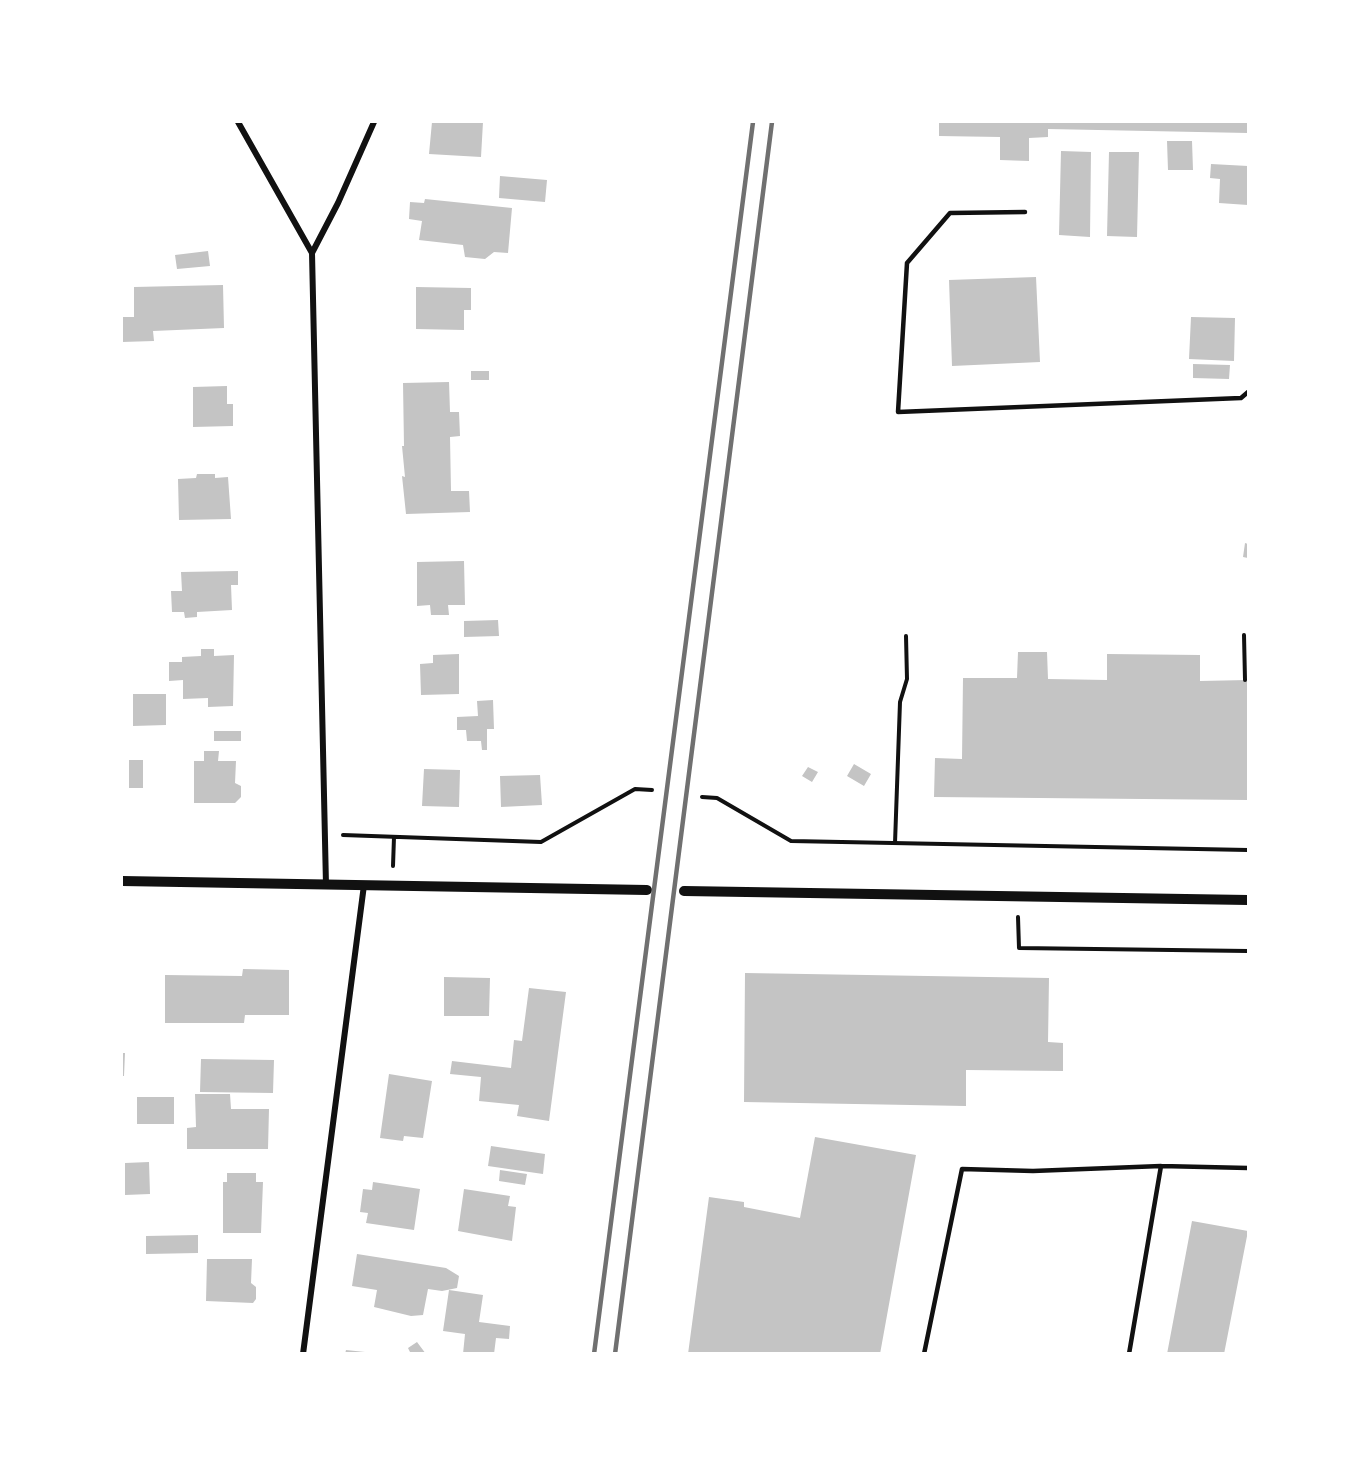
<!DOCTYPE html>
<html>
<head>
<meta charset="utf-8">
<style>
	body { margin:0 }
	#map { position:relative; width:1370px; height:1475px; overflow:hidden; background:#fff; font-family:Mulish,sans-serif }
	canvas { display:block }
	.frame { position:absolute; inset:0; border:123px solid #fff; pointer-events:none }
</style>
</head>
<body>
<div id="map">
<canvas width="1370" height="1475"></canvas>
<div class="frame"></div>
</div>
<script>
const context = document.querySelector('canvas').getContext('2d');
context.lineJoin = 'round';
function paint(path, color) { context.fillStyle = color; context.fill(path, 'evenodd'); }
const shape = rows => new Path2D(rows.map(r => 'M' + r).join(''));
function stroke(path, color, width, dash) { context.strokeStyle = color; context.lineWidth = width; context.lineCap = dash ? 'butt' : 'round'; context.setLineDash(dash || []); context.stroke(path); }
paint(shape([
	[432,122,483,122,481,157,429,154],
	[939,122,1248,122,1248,133,1048,129,1048,137,1029,138,1029,161,1000,160,1000,137,939,136],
	[1167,141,1192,141,1193,170,1168,170],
	[1061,151,1091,152,1090,237,1059,235],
	[1109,152,1139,152,1137,237,1107,236],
	[1211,164,1248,166,1248,205,1219,203,1220,179,1210,178],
	[500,176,547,180,545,202,499,198],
	[425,199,512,208,508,253,494,252,485,259,465,257,463,245,419,240,422,221,409,219,410,202,424,203],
	[208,251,210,266,177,269,175,255],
	[1036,277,1040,362,952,366,949,280],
	[223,285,224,328,153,331,154,341,122,342,122,317,134,317,134,287],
	[416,287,471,288,471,310,464,310,464,330,416,329],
	[1191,317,1235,318,1234,361,1189,359],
	[1193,364,1230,365,1229,379,1193,378],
	[471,371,489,371,489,380,471,380],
	[449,382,450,412,459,412,460,436,450,437,451,491,469,491,470,512,406,514,402,476,405,477,402,446,404,446,403,383],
	[227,386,227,404,233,404,233,426,193,427,193,387],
	[197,474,215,474,215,478,228,477,231,519,179,520,178,479,196,478],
	[1245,543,1248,544,1248,558,1243,557],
	[464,561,465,605,448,605,449,615,431,615,430,605,417,606,417,562],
	[238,571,238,585,231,585,232,610,197,612,197,617,185,618,184,612,172,612,171,591,182,591,181,572],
	[498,620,499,636,464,637,464,621],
	[201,649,214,649,214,656,234,655,233,706,208,707,208,698,183,699,183,680,169,681,169,662,182,662,182,657,201,656],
	[1018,652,1047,652,1048,679,1107,680,1107,654,1200,655,1200,681,1248,680,1248,800,934,797,935,758,962,759,963,678,1017,678],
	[459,654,459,694,421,695,420,664,433,663,433,655],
	[133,694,166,694,166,725,133,726],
	[493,700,494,729,487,729,487,750,482,750,481,741,467,741,466,730,457,730,457,717,478,716,477,701],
	[214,731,241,731,241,741,214,741],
	[204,751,219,751,218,761,236,761,235,783,241,786,241,797,235,803,194,803,194,761,204,761],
	[129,760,143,760,143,788,129,788],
	[854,764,871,774,864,786,847,776],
	[808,767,818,772,812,782,802,776],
	[424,769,460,770,459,807,422,806],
	[540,775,542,805,501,807,500,776],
	[243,969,289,970,289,1015,245,1015,244,1023,165,1023,165,975,242,976],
	[745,973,1049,978,1048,1042,1063,1043,1063,1071,966,1070,966,1106,744,1102],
	[444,977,490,978,489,1016,444,1016],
	[529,988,566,992,549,1121,517,1116,519,1105,479,1101,481,1077,450,1074,452,1061,511,1068,514,1040,522,1041],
	[122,1053,125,1053,124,1076,122,1076],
	[201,1059,274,1060,273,1093,200,1092],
	[389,1074,432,1081,423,1138,404,1136,403,1141,380,1138],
	[195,1094,230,1094,231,1109,269,1109,268,1149,187,1149,187,1128,196,1127],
	[137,1097,174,1097,174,1124,137,1124],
	[815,1137,916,1155,880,1354,688,1354,709,1197,744,1202,744,1207,800,1218],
	[491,1146,545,1154,543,1174,488,1166],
	[149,1162,150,1194,125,1195,125,1163],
	[500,1170,527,1174,525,1185,499,1181],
	[227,1173,256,1173,256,1182,263,1182,261,1233,223,1233,223,1182,227,1182],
	[373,1182,420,1189,414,1230,366,1223,368,1213,360,1212,363,1189,372,1190],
	[464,1189,510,1196,508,1206,516,1207,512,1241,458,1231],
	[1192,1221,1248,1231,1224,1354,1167,1354],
	[198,1235,198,1253,146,1254,146,1236],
	[357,1254,446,1268,459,1276,457,1288,442,1291,428,1289,423,1315,411,1316,374,1307,377,1290,352,1286],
	[207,1259,252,1259,251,1283,256,1287,256,1299,253,1303,206,1301],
	[449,1290,483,1295,479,1322,510,1326,509,1339,496,1338,494,1354,463,1354,465,1334,443,1331],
	[417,1342,426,1354,411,1354,408,1348],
	[346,1350,365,1352,364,1354,345,1354]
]), '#c4c4c4');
stroke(shape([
	[1244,635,1245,680],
	[702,797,717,798,791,841,1248,850],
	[343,835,541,842,635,789,652,790],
	[895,843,900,702,907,679,906,636],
	[393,866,394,837],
	[1018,917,1019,948,1248,951]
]), '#111', 4);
stroke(shape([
	[1025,212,950,213,907,263,898,412,1241,398,1248,392],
	[1161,1166,1248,1168],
	[924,1354,962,1169,1033,1171,1161,1166,1129,1354]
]), '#111', 4.5);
stroke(shape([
	[238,122,312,253,326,885],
	[312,253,338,203,374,122],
	[303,1354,364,885]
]), '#111', 6);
stroke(shape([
	[122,881,647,890],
	[684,891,1248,900]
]), '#111', 10);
stroke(shape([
	[594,1354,753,122],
	[615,1354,772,122]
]), '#707070', 4.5);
</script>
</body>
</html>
